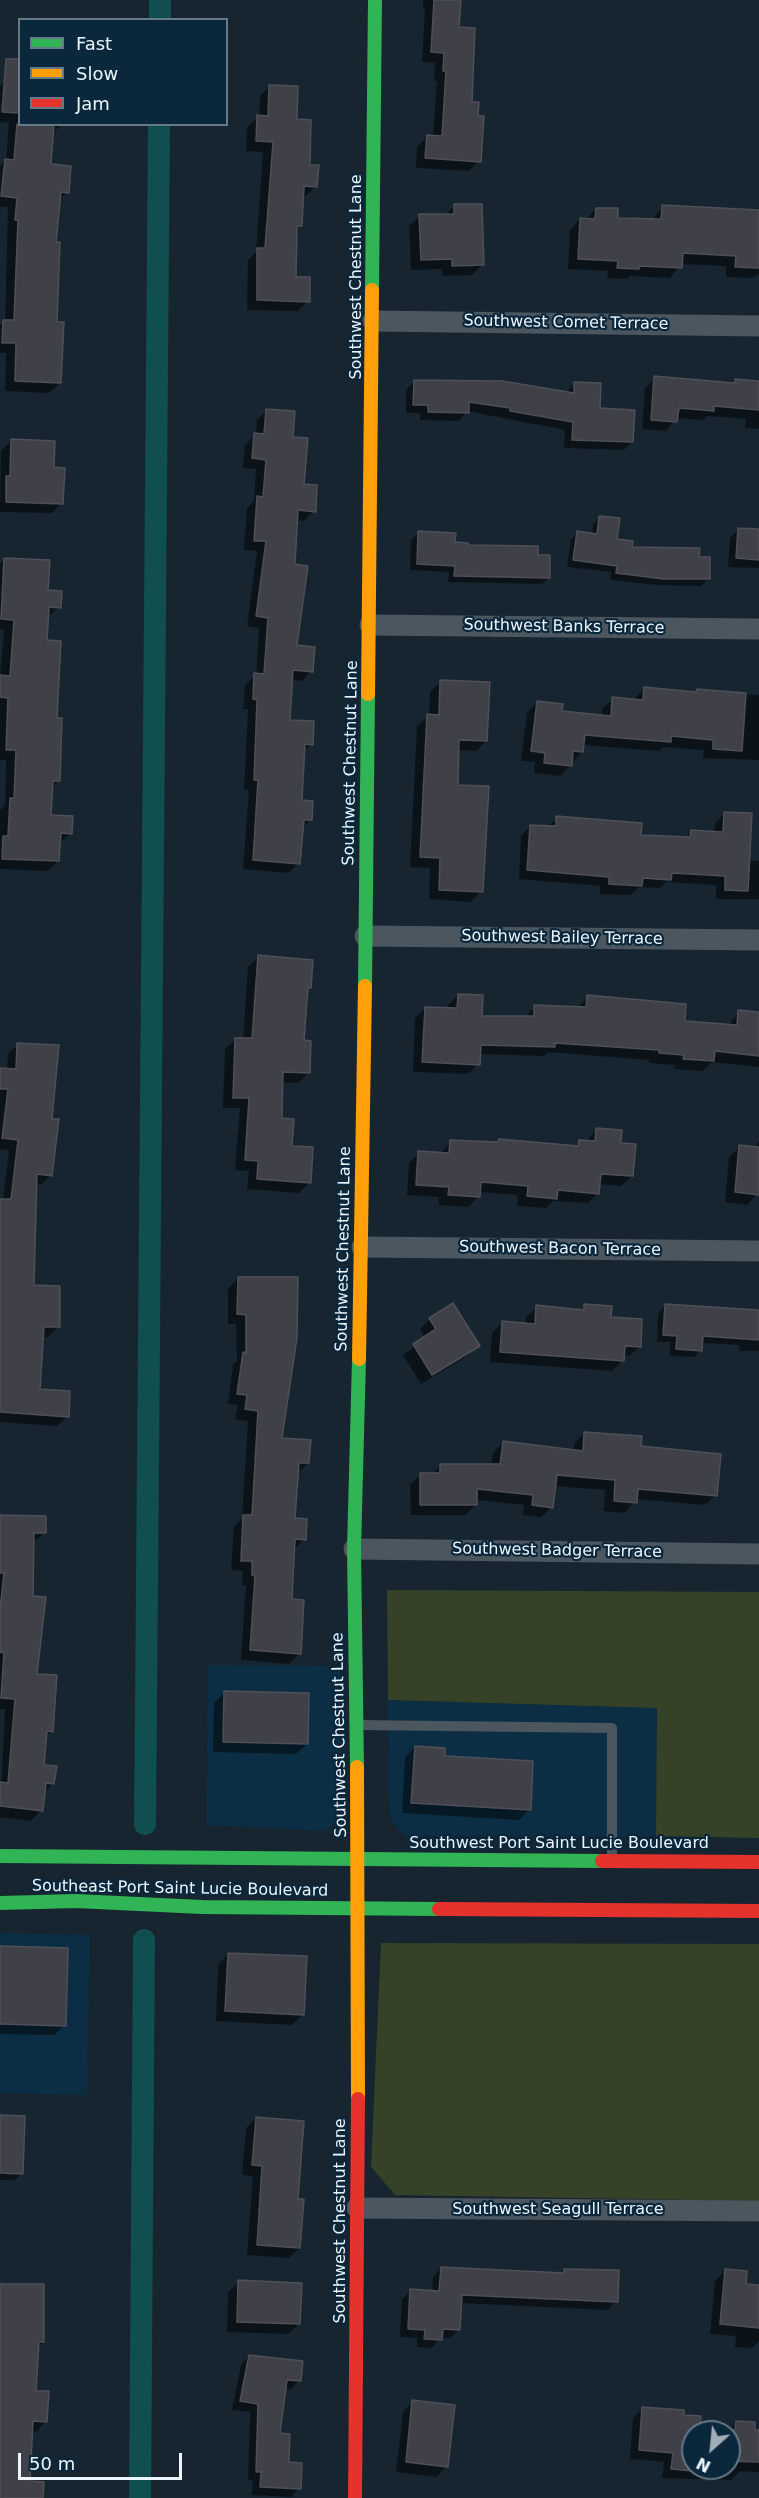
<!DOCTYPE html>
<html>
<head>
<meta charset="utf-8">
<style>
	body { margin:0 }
	#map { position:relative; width:759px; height:2498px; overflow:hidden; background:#162530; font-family:"DejaVu Sans",sans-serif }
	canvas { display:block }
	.legend { position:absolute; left:18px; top:18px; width:210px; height:108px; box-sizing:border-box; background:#0b273b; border:2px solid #657989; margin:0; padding:8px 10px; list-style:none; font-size:18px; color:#ecf5fd }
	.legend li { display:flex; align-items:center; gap:12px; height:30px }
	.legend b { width:30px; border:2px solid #657989 }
	.north { position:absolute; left:681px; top:2420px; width:60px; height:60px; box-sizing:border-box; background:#0b273b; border:2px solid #657989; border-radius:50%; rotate:207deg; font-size:16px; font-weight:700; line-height:24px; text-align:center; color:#ecf5fd }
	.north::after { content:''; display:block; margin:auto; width:21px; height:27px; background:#a1acb5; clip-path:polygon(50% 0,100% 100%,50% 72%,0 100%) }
	.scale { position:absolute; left:18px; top:2453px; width:164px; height:27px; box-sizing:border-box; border:3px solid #ecf5fd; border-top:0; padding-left:8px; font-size:18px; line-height:21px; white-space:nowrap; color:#ecf5fd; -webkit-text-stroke:4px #0b273b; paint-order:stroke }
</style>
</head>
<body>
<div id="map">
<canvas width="759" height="2498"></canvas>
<ul class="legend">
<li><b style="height:8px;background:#30b455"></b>Fast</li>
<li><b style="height:8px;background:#ff9f0a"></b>Slow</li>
<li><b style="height:8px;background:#e5322d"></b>Jam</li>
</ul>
<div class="north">N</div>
<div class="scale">50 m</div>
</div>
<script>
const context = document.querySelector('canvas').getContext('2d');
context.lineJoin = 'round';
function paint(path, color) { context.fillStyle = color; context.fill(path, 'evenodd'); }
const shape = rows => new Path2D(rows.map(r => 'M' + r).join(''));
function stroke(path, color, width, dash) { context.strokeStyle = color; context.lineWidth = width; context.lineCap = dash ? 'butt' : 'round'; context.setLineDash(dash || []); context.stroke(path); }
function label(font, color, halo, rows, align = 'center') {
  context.font = font + ' "DejaVu Sans",sans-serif'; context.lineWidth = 4.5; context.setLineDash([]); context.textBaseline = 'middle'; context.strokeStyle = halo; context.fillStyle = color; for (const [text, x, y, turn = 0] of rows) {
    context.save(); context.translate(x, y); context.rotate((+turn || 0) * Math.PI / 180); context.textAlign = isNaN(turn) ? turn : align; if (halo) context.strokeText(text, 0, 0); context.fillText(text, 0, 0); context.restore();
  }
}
paint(shape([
	[208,1665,340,1666,344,1808,326,1831,206,1825],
	[388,1700,658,1708,656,1836,404,1836,389,1817],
	[0,1933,90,1935,87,2095,0,2093]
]), '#0c2e44');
paint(shape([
	[387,1590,759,1592,759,1838,656,1836,657,1708,388,1700],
	[381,1943,759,1944,759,2201,395,2195,371,2167]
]), '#364227');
paint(shape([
	[423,0,473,0,459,0,457,28,479,161,469,171,416,168,417,147,427,137,433,137,437,81,434,81,435,63,422,62,425,9,423,8],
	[5,81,20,82,20,124,62,124,52,134,49,165,67,192,59,200,54,243,60,383,49,393,5,391,6,353,0,353,0,325,5,322,8,207,0,207,0,166,6,160,9,123,0,122,0,86],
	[270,86,295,121,316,186,306,196,302,196,300,225,295,230,294,278,308,301,298,311,247,310,248,260,256,252,263,152,246,151,247,127,259,117,260,96],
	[454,206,483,264,472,275,442,276,442,269,411,270,409,226,420,216,445,215],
	[662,207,759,211,759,274,752,278,726,277,726,266,681,264,670,278,630,276,627,279,607,278,608,271,568,269,570,230,580,219,586,220,596,209,616,219,652,221],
	[655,378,759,383,759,429,745,428,746,419,707,416,703,420,676,418,666,431,642,429,645,388],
	[415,381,566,392,575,383,632,442,624,450,564,448,565,430,467,411,459,421,420,420,420,413,406,413,406,390],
	[267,410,292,439,303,485,314,511,304,521,296,520,293,565,295,647,312,671,302,681,291,680,288,721,311,744,303,752,300,801,310,820,302,829,299,863,289,873,243,869,249,790,244,790,248,709,243,709,245,685,256,675,259,628,247,626,257,551,244,550,247,508,254,501,256,469,243,468,245,445,256,434,257,420],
	[11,441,53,469,62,503,52,513,0,512,1,451],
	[600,517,616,540,630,549,708,579,701,586,656,585,610,580,611,572,567,567,571,539,578,533,592,534,593,524],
	[739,529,759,531,759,568,728,567,730,538],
	[418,533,467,547,536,556,549,577,542,584,448,582,449,572,410,570,411,540],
	[5,559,46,591,59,607,47,617,46,641,55,719,58,781,51,788,50,816,71,833,60,843,58,861,48,871,0,869,0,810,5,806,6,760,0,760,0,678,4,630,0,629,0,564],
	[441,682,486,741,476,751,457,750,456,786,481,891,471,902,429,899,430,868,410,867,417,726,429,716,430,692],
	[645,689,759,695,759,760,703,758,704,750,664,747,659,751,583,745,582,752,560,776,534,773,535,762,521,761,527,713,537,702,561,712,602,717,602,709,613,699,634,699],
	[725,813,748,861,759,861,759,899,716,899,716,885,666,882,660,888,639,887,631,895,600,894,600,886,519,879,521,836,530,826,548,827,557,818,640,836,685,838,691,832,714,833,715,823],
	[259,957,310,987,306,991,303,1042,309,1073,298,1083,281,1082,280,1119,291,1147,309,1183,299,1193,247,1189,249,1171,235,1170,240,1108,223,1108,225,1049,236,1039,243,1039,248,967],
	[458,995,480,1017,525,1017,535,1007,578,1007,588,997,684,1023,728,1026,739,1012,758,1014,759,1009,759,1067,712,1062,703,1071,674,1069,675,1065,649,1063,649,1060,548,1052,544,1056,479,1054,478,1064,468,1074,413,1072,415,1018,425,1008,448,1009,448,1005],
	[18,1044,51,1120,51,1175,41,1185,35,1184,33,1287,58,1327,48,1337,42,1337,39,1390,67,1417,57,1426,0,1422,0,1200,3,1200,9,1150,0,1149,0,1069,7,1070,8,1054],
	[596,1130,619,1145,632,1176,621,1186,599,1184,598,1193,588,1203,553,1201,546,1208,517,1206,518,1195,479,1192,479,1196,468,1207,439,1205,439,1197,407,1195,409,1163,419,1153,440,1154,451,1141,496,1144,499,1140,574,1147,580,1141,586,1142],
	[759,1141,759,1192,747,1205,725,1202,729,1157,740,1146,754,1148],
	[238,1278,280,1440,308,1463,298,1473,293,1519,304,1539,294,1550,290,1601,299,1654,289,1664,241,1660,246,1585,242,1585,243,1571,231,1570,234,1527,242,1518,248,1421,235,1419,238,1405,228,1404,233,1364,237,1361,236,1324,228,1324,228,1289],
	[585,1306,610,1319,640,1346,629,1356,623,1356,623,1360,612,1371,490,1362,492,1333,503,1322,526,1324,526,1317,537,1307,579,1311],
	[665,1306,759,1310,759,1351,739,1351,739,1345,701,1343,700,1350,694,1357,670,1356,670,1342,657,1342,658,1313],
	[430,1319,478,1345,467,1356,421,1384,403,1355,425,1338,420,1329],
	[584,1433,639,1448,716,1495,705,1505,636,1499,625,1513,604,1511,605,1490,554,1486,552,1507,541,1517,523,1515,524,1505,476,1500,476,1505,465,1515,411,1515,410,1485,421,1474,432,1475,441,1465,491,1466,493,1453,503,1442,574,1451,574,1444],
	[0,1517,44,1533,32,1543,32,1597,35,1675,52,1731,45,1737,43,1766,53,1784,43,1793,41,1810,31,1821,0,1817,5,1709,0,1709],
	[224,1693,307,1744,296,1754,213,1752,214,1703],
	[415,1747,443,1757,529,1810,519,1820,402,1813,405,1758],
	[0,1947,64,2025,54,2035,0,2034],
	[228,1954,303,2014,292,2025,216,2021,218,1965],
	[0,2116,22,2173,15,2180,0,2180],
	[256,2118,297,2200,299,2248,289,2258,247,2255,253,2176,242,2175,246,2129],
	[441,2268,560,2275,564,2270,616,2301,608,2310,460,2303,458,2330,450,2338,440,2338,432,2348,417,2347,417,2338,400,2337,402,2299,411,2291,432,2292,433,2277],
	[726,2270,745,2285,759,2286,759,2341,752,2348,735,2347,736,2336,710,2334,715,2281],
	[239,2282,299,2324,288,2334,227,2332,228,2292],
	[0,2286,43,2342,38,2347,34,2392,46,2421,36,2432,31,2431,28,2483,41,2498,0,2498],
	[249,2356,299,2380,291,2389,284,2389,279,2435,288,2464,299,2488,291,2497,252,2495,253,2480,248,2480,250,2412,232,2410,241,2365],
	[413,2401,447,2466,436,2477,396,2472,403,2412],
	[643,2408,682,2416,699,2430,728,2431,736,2422,759,2431,759,2472,740,2471,731,2480,662,2478,664,2462,630,2459,633,2418],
	[693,2432,729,2432,729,2468,693,2468]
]), '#0007');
stroke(shape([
	[160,20,160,0],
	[145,1824,159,124],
	[140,2498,144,1940]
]), '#114e4f', 22);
const building = shape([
	[434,0,461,0,459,27,475,28,472,102,479,102,478,116,484,116,481,162,425,158,427,135,442,136,446,71,443,71,444,53,431,52,434,0],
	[6,59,20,59,20,113,2,112,6,59],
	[269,85,298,86,297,119,311,120,310,165,319,165,317,187,304,186,302,226,297,226,296,277,310,277,310,302,257,300,257,248,265,248,273,142,256,141,257,115,268,116,269,85],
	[17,124,54,124,51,164,71,166,69,193,61,192,56,242,60,242,57,322,64,322,61,383,15,381,16,343,2,343,3,320,14,320,18,220,15,220,17,198,1,196,5,159,14,160,17,124],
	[454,204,482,204,484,265,452,266,452,259,421,260,419,214,454,214,454,204],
	[662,205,759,210,759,268,735,267,736,256,683,253,682,268,639,266,639,269,617,268,618,261,578,259,580,218,595,219,596,208,618,208,618,218,661,219,662,205],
	[654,376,735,383,735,379,759,381,759,410,714,406,714,411,679,408,677,422,651,420,654,376],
	[414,380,502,381,574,393,574,382,601,383,600,408,635,410,633,442,572,440,573,422,510,411,510,408,469,402,469,413,428,412,428,405,413,405,414,380],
	[266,409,295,411,293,437,308,438,304,484,317,485,316,512,298,510,295,564,308,566,297,645,315,647,313,672,293,670,290,720,314,721,313,745,305,744,302,800,313,801,312,820,304,820,300,864,253,860,258,780,254,780,257,700,253,699,254,673,264,674,268,618,256,616,266,541,254,541,257,496,263,497,266,460,252,458,254,433,264,434,266,409],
	[11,439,55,441,54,467,65,468,63,504,6,502,6,476,10,476,11,439],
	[599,516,620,518,617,539,633,541,632,547,700,548,699,557,710,557,710,579,664,579,616,573,617,566,573,560,577,531,597,534,599,516],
	[738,528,759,529,759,560,736,558,738,528],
	[418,531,456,533,455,542,468,543,468,545,538,546,538,555,550,555,550,578,454,576,455,566,417,564,418,531],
	[4,558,50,560,48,590,62,591,61,608,49,607,47,640,61,641,57,718,62,718,60,781,53,781,51,815,73,816,72,834,61,833,59,861,2,859,3,836,8,836,10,798,14,798,16,750,6,750,8,698,0,697,0,675,10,676,14,620,1,619,4,558],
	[440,680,490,682,487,741,459,740,458,785,489,786,483,892,439,890,440,858,420,857,427,714,439,715,440,680],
	[644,687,696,692,697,689,746,693,742,751,713,749,713,740,671,736,671,742,585,735,583,752,573,751,572,766,544,763,545,753,531,751,537,701,563,704,562,711,611,716,612,697,643,700,644,687],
	[724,812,752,813,748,891,725,890,725,876,672,873,671,880,643,878,642,886,609,884,609,877,527,870,530,825,556,826,556,816,642,823,641,835,690,837,691,830,723,832,724,812],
	[258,955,313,960,311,988,308,988,304,1040,311,1041,310,1073,283,1072,282,1118,294,1119,292,1146,313,1147,311,1183,257,1179,258,1161,245,1160,249,1098,233,1098,235,1038,252,1038,258,955],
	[458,994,483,995,482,1016,534,1016,534,1005,586,1007,587,995,686,1004,685,1021,737,1025,738,1010,759,1012,759,1056,715,1051,714,1061,683,1059,684,1055,659,1053,659,1050,555,1043,555,1047,481,1045,480,1065,422,1062,425,1007,457,1008,458,994],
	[17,1043,59,1045,52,1119,59,1119,52,1176,37,1174,34,1285,60,1286,60,1327,44,1327,40,1389,70,1391,69,1417,0,1412,0,1199,11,1199,18,1140,2,1138,8,1089,0,1089,0,1068,16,1069,17,1043],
	[596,1128,622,1130,621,1143,636,1144,633,1176,601,1174,599,1194,558,1190,557,1199,527,1196,528,1186,481,1182,480,1197,448,1195,449,1187,416,1185,418,1151,449,1153,450,1140,498,1142,499,1139,578,1146,579,1140,595,1141,596,1128],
	[739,1145,759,1147,759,1195,735,1192,739,1145],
	[238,1277,298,1277,297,1338,282,1438,311,1440,309,1463,299,1463,295,1518,307,1519,306,1540,295,1539,292,1599,304,1600,301,1654,250,1650,255,1576,252,1575,252,1561,241,1561,243,1515,252,1515,258,1411,245,1409,247,1395,237,1394,243,1352,246,1353,246,1315,237,1314,238,1277],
	[453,1303,480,1346,432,1375,413,1344,436,1329,429,1318,453,1303],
	[584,1304,612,1306,611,1317,642,1319,641,1347,625,1346,624,1361,500,1352,502,1321,535,1324,536,1305,584,1310,584,1304],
	[665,1304,759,1310,759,1340,703,1336,702,1351,676,1349,677,1336,663,1335,665,1304],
	[584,1432,642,1436,641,1446,721,1454,717,1496,638,1489,637,1503,614,1501,615,1480,557,1475,553,1508,532,1505,533,1495,477,1489,477,1505,420,1505,420,1473,440,1473,440,1464,500,1464,503,1441,583,1451,584,1432],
	[0,1515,46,1516,46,1533,34,1533,33,1596,46,1597,37,1674,57,1675,53,1732,47,1731,44,1765,57,1766,54,1784,46,1783,43,1811,0,1806,0,1782,8,1783,15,1699,1,1698,4,1653,0,1652,0,1610,4,1573,0,1573,0,1515],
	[224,1691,309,1693,308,1744,223,1742,224,1691],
	[415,1746,445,1748,445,1756,533,1761,531,1810,411,1803,415,1746],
	[0,1946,68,1948,66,2026,0,2024,0,1946],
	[228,1953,307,1956,304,2015,225,2011,228,1953],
	[0,2115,25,2116,23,2174,0,2173,0,2115],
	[256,2117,304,2121,298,2199,304,2199,300,2248,257,2245,262,2166,252,2165,256,2117],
	[441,2267,564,2273,564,2269,619,2270,618,2302,462,2295,460,2330,443,2329,442,2340,424,2339,425,2330,408,2329,410,2289,439,2291,441,2267],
	[725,2269,747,2271,746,2284,759,2285,759,2328,720,2324,725,2269],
	[238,2280,302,2283,300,2324,237,2322,238,2280],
	[0,2284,44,2284,44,2342,39,2342,36,2391,49,2391,47,2422,33,2421,30,2481,44,2482,43,2498,0,2498,0,2284],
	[249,2355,303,2361,301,2381,287,2380,280,2433,290,2434,289,2462,302,2463,301,2489,260,2487,261,2472,256,2472,258,2404,240,2401,249,2355],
	[412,2400,455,2405,448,2467,406,2462,412,2400],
	[642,2407,684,2410,684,2415,701,2416,700,2432,693,2432,693,2471,671,2469,673,2453,639,2450,642,2407],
	[736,2421,755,2422,755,2430,759,2430,759,2462,729,2461,729,2430,735,2430,736,2421]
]);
paint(building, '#404048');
stroke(building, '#4e4f57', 1.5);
stroke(shape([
	[359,1725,612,1728,612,1858]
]), '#4b565e', 10);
stroke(shape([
	[373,321,759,326],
	[370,625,759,629],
	[365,936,759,940],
	[362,1247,759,1251],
	[354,1549,759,1554],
	[357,2208,759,2211]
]), '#4b565e', 21);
stroke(shape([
	[372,290,375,0],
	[365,986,368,694],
	[357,1767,354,1549,359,1359],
	[0,1856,602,1861],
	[0,1903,76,1901,202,1907,439,1909]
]), '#30b455', 14);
stroke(shape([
	[368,694,372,290],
	[359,1359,365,986],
	[357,1767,358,2099]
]), '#ff9f0a', 14);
stroke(shape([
	[602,1861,759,1862],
	[439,1909,759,1911],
	[355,2498,358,2099]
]), '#e5322d', 14);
label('16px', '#ecf5fd', '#0b273b', [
	["Southwest Chestnut Lane",357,277,-90],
	["Southwest Comet Terrace",566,323,1],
	["Southwest Banks Terrace",564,627,1],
	["Southwest Chestnut Lane",351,763,-89],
	["Southwest Bailey Terrace",562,938,1],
	["Southwest Chestnut Lane",344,1249,-89],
	["Southwest Bacon Terrace",560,1249,1],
	["Southwest Badger Terrace",557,1551,1],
	["Southwest Chestnut Lane",340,1735,-91],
	["Southwest Port Saint Lucie Boulevard",559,1844],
	["Southeast Port Saint Lucie Boulevard",180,1889,1],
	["Southwest Seagull Terrace",558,2210],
	["Southwest Chestnut Lane",341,2221,-90]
]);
</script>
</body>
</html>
